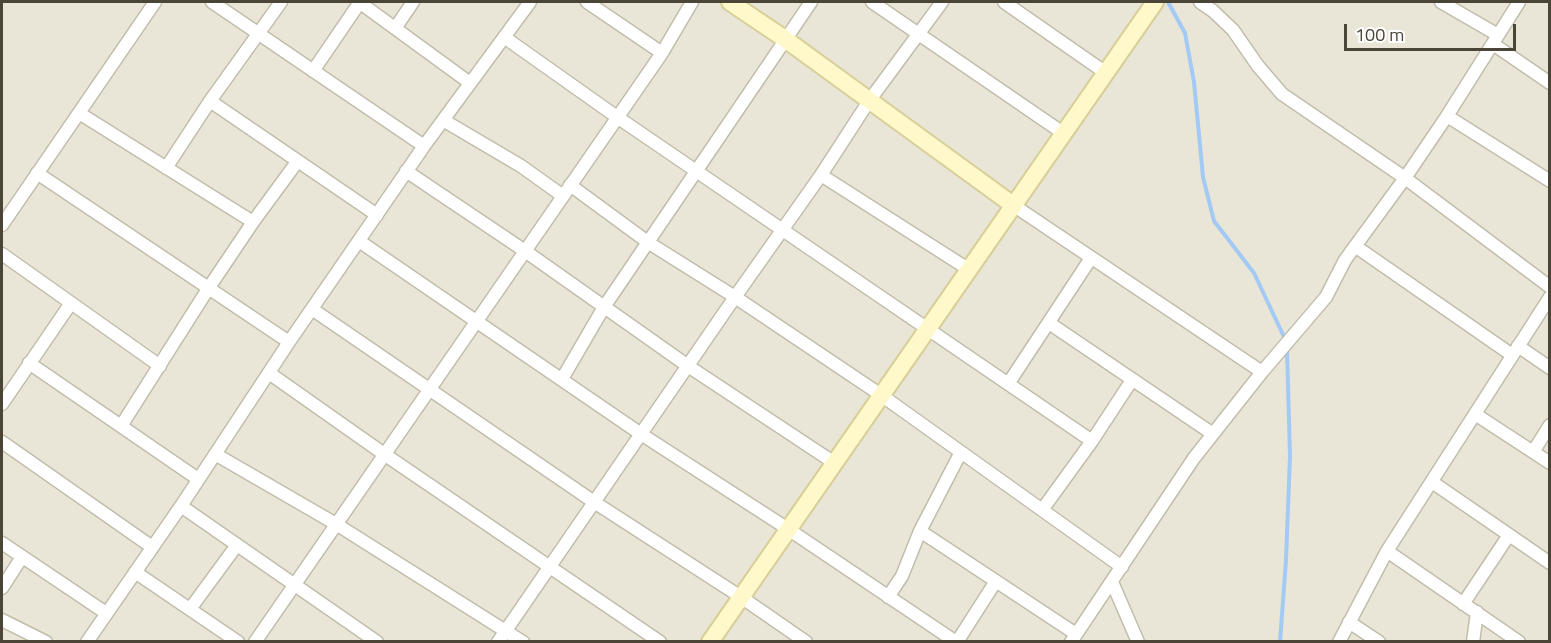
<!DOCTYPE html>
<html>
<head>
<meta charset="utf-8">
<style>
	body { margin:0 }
	#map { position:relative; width:1551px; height:643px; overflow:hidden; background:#f5f3ea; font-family:"Titillium Web",sans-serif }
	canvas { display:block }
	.frame { position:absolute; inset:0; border:3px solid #4a4537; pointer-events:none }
	.scale { position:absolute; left:1344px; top:24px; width:172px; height:27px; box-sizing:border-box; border:3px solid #4a4537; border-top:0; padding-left:8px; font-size:18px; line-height:21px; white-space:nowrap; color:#4a4537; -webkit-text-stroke:4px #fff; paint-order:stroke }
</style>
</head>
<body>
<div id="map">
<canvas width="1551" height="643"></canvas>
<div class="frame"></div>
<div class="scale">100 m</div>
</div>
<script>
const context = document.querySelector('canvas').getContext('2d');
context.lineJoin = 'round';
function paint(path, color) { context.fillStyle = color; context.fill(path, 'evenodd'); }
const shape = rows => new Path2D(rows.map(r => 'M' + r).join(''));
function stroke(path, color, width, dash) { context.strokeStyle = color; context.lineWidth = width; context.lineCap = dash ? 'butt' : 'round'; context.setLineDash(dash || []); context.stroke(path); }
paint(shape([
	[2,2,1549,2,1549,641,2,641]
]), '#eae6d7');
stroke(shape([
	[1168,2,1185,33,1194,82,1203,177,1214,221,1254,273,1285,339],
	[1280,642,1286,560,1290,456,1287,350]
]), '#a3caf5', 4);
const street = shape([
	[212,2,424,146],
	[359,2,470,83],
	[587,2,662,53],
	[872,2,1063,133],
	[1004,2,1106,73],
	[1200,2,1213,11,1233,30,1258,66,1282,94,1405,178,1550,287],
	[1441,2,1498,35],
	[396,27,413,2],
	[504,37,617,117,1092,441],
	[1493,44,1550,83],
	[313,71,360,2],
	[210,101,377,215],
	[79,113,253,222],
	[1447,116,1550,181],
	[443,120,521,166,563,196],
	[166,168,210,101,281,2],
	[406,171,525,251,688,366,833,462],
	[37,173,289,342],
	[821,175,968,269],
	[570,185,649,243,735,297,881,395,1122,567],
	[1013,205,1262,372],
	[2,225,155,2],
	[359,241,641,434,788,529,956,642],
	[1355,246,1512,355],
	[2,254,160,366],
	[312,309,594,502,741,597,806,642],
	[1049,323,1213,434],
	[1518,346,1550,368],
	[29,363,198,479],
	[269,373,384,454,660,642],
	[562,379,604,307,811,2],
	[1008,384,1091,258],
	[2,404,71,303],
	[1475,414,1550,463],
	[121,426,208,289,253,222,297,162],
	[2,442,152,547],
	[1533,452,1550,425],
	[215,454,336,524,523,642],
	[1432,482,1550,563],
	[181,506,377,642],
	[1042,510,1092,441,1132,380],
	[920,531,1076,634],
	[2,543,106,613],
	[1387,551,1519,642],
	[135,572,238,642],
	[1112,582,1138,642],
	[2,588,22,557],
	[888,597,902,576,920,531,961,452],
	[1463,604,1509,535],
	[190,609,237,545],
	[2,620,46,642],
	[1349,622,1379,642],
	[87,642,181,506,289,342,424,146,530,2],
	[255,642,662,53,692,2],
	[498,642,735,297,821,175,869,101,942,2],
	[957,642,996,581],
	[1071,642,1194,458,1262,372,1326,297,1345,260,1405,178,1447,116,1519,2],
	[1339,642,1387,551,1550,297],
	[1473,642,1477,612]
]);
const secondary = shape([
	[730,2,785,39,1013,205],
	[710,642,1155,2]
]);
stroke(street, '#c2bdab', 15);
stroke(secondary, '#d8ce97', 20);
stroke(street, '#fff', 12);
stroke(secondary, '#fff8ca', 16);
</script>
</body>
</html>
